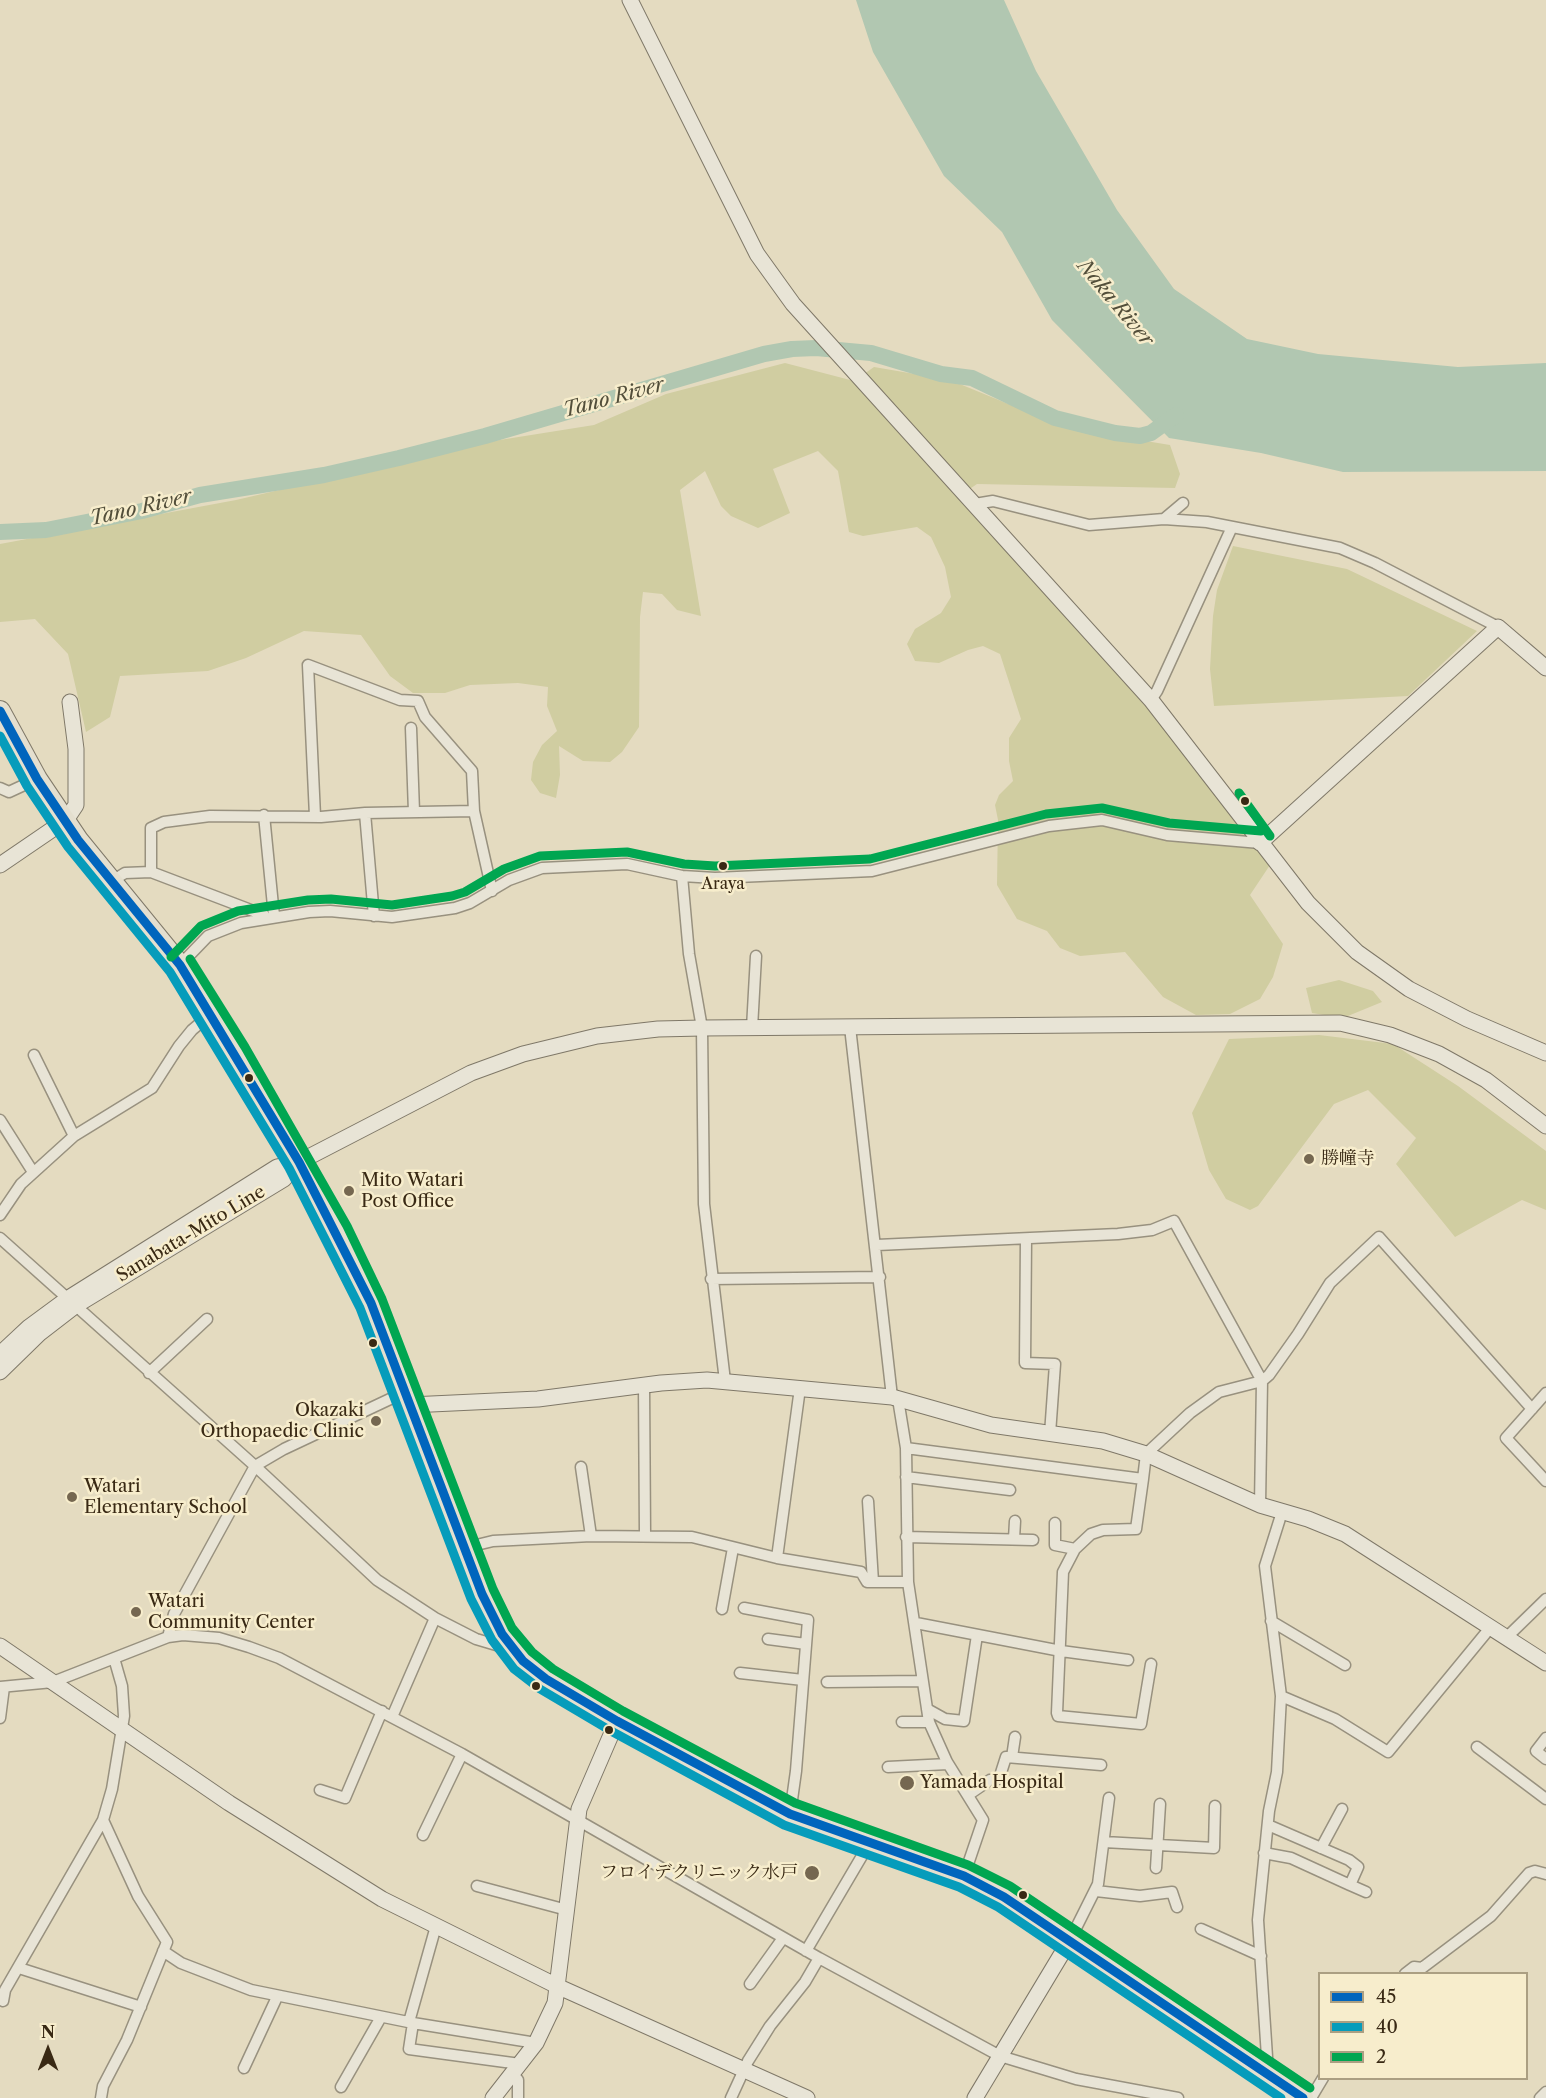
<!DOCTYPE html>
<html>
<head>
<meta charset="utf-8">
<style>
	body { margin:0 }
	#map { position:relative; width:1546px; height:2098px; overflow:hidden; background:#e4dbc0; font-family:"Libre Caslon Text",serif }
	canvas { display:block }
	.legend { position:absolute; left:1318px; top:1972px; width:210px; height:108px; box-sizing:border-box; background:#f7edcc; border:2px solid #ab9f82; margin:0; padding:8px 10px; list-style:none; font-size:18px; color:#392914 }
	.legend li { display:flex; align-items:center; gap:12px; height:30px }
	.legend b { width:30px; border:2px solid #ab9f82 }
	.north { position:absolute; left:18px; top:2020px; width:60px; height:60px; -webkit-text-stroke:4px #f7edcc; paint-order:stroke; rotate:0deg; font-size:16px; font-weight:700; line-height:24px; text-align:center; color:#392914 }
	.north::after { content:''; display:block; margin:auto; width:21px; height:27px; background:#392914; clip-path:polygon(50% 0,100% 100%,50% 72%,0 100%) }
</style>
</head>
<body>
<div id="map">
<canvas width="1546" height="2098"></canvas>
<ul class="legend">
<li><b style="height:8px;background:#0065bd"></b>45</li>
<li><b style="height:8px;background:#069cbb"></b>40</li>
<li><b style="height:8px;background:#00a651"></b>2</li>
</ul>
<div class="north">N</div>
</div>
<script>
const context = document.querySelector('canvas').getContext('2d');
context.lineJoin = 'round';
function paint(path, color) { context.fillStyle = color; context.fill(path, 'evenodd'); }
const shape = rows => new Path2D(rows.map(r => 'M' + r).join(''));
function stroke(path, color, width, dash) { context.strokeStyle = color; context.lineWidth = width; context.lineCap = dash ? 'butt' : 'round'; context.setLineDash(dash || []); context.stroke(path); }
function label(font, color, halo, rows, align = 'center') {
  context.font = font + ' "Libre Caslon Text","Noto Serif JP",serif'; context.lineWidth = 5; context.setLineDash([]); context.textBaseline = 'middle'; context.strokeStyle = halo; context.fillStyle = color; for (const [text, x, y, turn = 0] of rows) {
    context.save(); context.translate(x, y); context.rotate((+turn || 0) * Math.PI / 180); context.textAlign = isNaN(turn) ? turn : align; if (halo) context.strokeText(text, 0, 0); context.fillText(text, 0, 0); context.restore();
  }
}
paint(shape([
	[785,363,854,381,874,367,950,380,1067,428,1170,445,1180,474,1175,488,977,484,958,497,1159,721,1270,865,1250,895,1283,944,1273,977,1260,999,1230,1014,1196,1015,1163,997,1125,952,1080,956,1060,948,1047,931,1017,919,997,885,998,820,995,805,999,795,1013,781,1009,761,1009,738,1021,719,1000,654,983,646,968,650,939,663,915,661,907,644,915,629,941,613,951,597,945,567,931,537,917,527,863,536,849,532,838,471,818,451,773,469,790,513,758,528,731,516,721,506,705,471,680,490,701,616,677,610,662,594,643,592,640,617,639,727,622,752,610,762,583,761,559,746,560,775,556,798,540,793,531,780,533,762,542,745,557,731,547,706,548,687,518,683,470,685,445,693,413,693,390,676,361,635,304,631,246,658,208,671,120,676,110,717,86,732,68,654,35,619,0,622,0,544,236,500,487,442,594,425,666,394],
	[1233,546,1347,569,1477,631,1408,696,1214,706,1210,669,1213,616,1217,590],
	[1339,980,1373,991,1382,1002,1343,1018,1312,1013,1306,988],
	[1319,1035,1393,1044,1458,1086,1546,1151,1546,1210,1522,1200,1455,1237,1396,1164,1416,1138,1368,1090,1334,1104,1258,1206,1250,1210,1226,1199,1209,1170,1192,1113,1229,1039]
]), '#d0cda1');
paint(shape([
	[856,0,1004,0,1036,71,1117,210,1174,289,1247,339,1318,354,1458,367,1546,363,1546,471,1343,472,1261,453,1169,438,1052,320,1002,232,944,176,873,52]
]), '#b1c7b1');
stroke(shape([
	[0,532,46,530,142,511,200,495,324,475,399,458,485,436,764,354,792,349,816,348,871,353,941,374,972,378,1055,418,1115,433,1140,436,1151,433,1176,415]
]), '#b1c7b1', 16);
const street = shape([
	[1183,503,1164,519,1207,522,1340,548,1375,563,1498,627],
	[975,504,993,501,1089,525,1164,519],
	[1151,700,1157,691,1232,527],
	[411,728,414,812],
	[0,788,9,792,37,779],
	[365,813,374,916],
	[264,815,274,916],
	[315,816,308,665,400,700,418,701,425,717,472,771,474,811],
	[151,872,151,828,164,822,210,816,321,817,365,813,474,811,492,891],
	[682,876,689,954,702,1028,704,1204,725,1381],
	[112,881,125,873,151,872,264,915,265,918],
	[180,965,208,936,241,923,309,912,330,911,392,917,455,908,470,903,509,880,542,868,627,864,682,876,715,878,872,871,1049,826,1102,820,1167,835,1260,843],
	[850,1027,892,1397],
	[752,1028,756,956],
	[34,1055,74,1136],
	[0,1120,33,1172],
	[0,1215,21,1184,74,1136,152,1088,179,1046,192,1030,211,1014],
	[0,1238,255,1466,377,1580,435,1618,476,1639,513,1650],
	[1026,1239,1025,1363,1055,1364,1050,1434],
	[877,1245,1118,1234,1152,1230,1174,1221,1262,1381,1260,1505],
	[711,1279,880,1277],
	[149,1373,207,1319],
	[644,1385,645,1535],
	[1546,1393,1506,1438,1546,1481],
	[898,1399,906,1448,908,1582,929,1722,947,1762,983,1820,964,1876],
	[906,1448,1143,1479,1146,1454,1190,1413,1219,1392,1262,1381,1269,1375,1298,1334,1330,1283,1379,1237,1532,1409],
	[581,1467,591,1536],
	[906,1477,1010,1490],
	[1143,1479,1136,1529,1103,1530,1091,1534,1075,1549,1063,1572,1057,1713,1058,1716,1141,1724,1151,1664],
	[868,1501,873,1582],
	[1055,1523,1055,1545,1075,1549],
	[906,1537,1033,1540],
	[1014,1539,1015,1521],
	[460,1549,493,1541,591,1536,692,1537,777,1558,861,1572,867,1582,908,1582],
	[777,1558,800,1388],
	[744,1608,808,1620,796,1771,790,1814],
	[722,1609,733,1548],
	[1271,1621,1345,1665],
	[916,1623,1061,1651,1128,1660],
	[168,1637,174,1614,255,1466,284,1449,405,1392],
	[1507,1637,1546,1599],
	[768,1639,806,1644],
	[740,1673,803,1680],
	[827,1682,922,1681],
	[0,1687,53,1682,168,1637,183,1635,219,1638,249,1647,279,1658,462,1754,819,1958,1000,2056,1076,2079,1178,2098],
	[1281,1696,1335,1719,1388,1752,1490,1628],
	[927,1709,945,1719,964,1721,977,1635],
	[392,1717,435,1618],
	[0,1718,4,1687],
	[902,1722,929,1722],
	[1546,1738,1536,1751,1546,1759],
	[1477,1747,1546,1799],
	[1012,1757,1015,1737],
	[888,1767,948,1764],
	[320,1790,345,1798,382,1711],
	[968,1795,990,1780,999,1779,1006,1757,1101,1765],
	[423,1835,462,1754],
	[1104,1842,1214,1848,1215,1806],
	[1321,1848,1342,1809],
	[1264,1853,1291,1858,1350,1885,1358,1867,1349,1860,1268,1825],
	[1156,1868,1160,1804],
	[1350,1885,1366,1892],
	[477,1886,567,1910],
	[1096,1891,1140,1896,1172,1892,1177,1907],
	[1201,1929,1261,1956],
	[1070,1940,1098,1884,1109,1798],
	[163,1951,181,1963,251,1990,413,2023,409,2049,520,2064],
	[806,1951,869,1844],
	[19,1968,141,2007],
	[1405,1974,1414,1967,1422,1968,1491,1916,1529,1873,1535,1871,1546,1874],
	[750,1984,783,1938],
	[3,2001,5,1990,103,1820,112,1789,124,1716,122,1686,114,1658],
	[409,2022,436,1926],
	[413,2023,536,2043],
	[244,2068,277,1997],
	[1268,2072,1258,1920,1269,1811,1277,1772,1281,1696,1265,1566,1282,1512],
	[512,2073,518,2080,518,2098],
	[341,2087,381,2017],
	[101,2098,103,2086,127,2040,167,1942,138,1896,103,1820],
	[731,2098,748,2061,770,2026,805,1982,819,1958],
	[1311,2098,1323,2078],
	[1540,2098,1546,2092]
]);
const secondary = shape([
	[630,0,757,254,793,304,1151,700,1308,903,1357,952,1409,989,1467,1019,1546,1053],
	[1260,843,1498,627,1546,668],
	[0,865,66,820,76,805,76,749,70,702],
	[0,1354,29,1327,67,1299,277,1167,299,1162,471,1073,523,1054,597,1036,658,1029,702,1028,1340,1023,1390,1035,1439,1054,1486,1080,1546,1126],
	[0,1372,40,1333,75,1306,284,1179,299,1162],
	[410,1405,538,1399,661,1383,707,1380,892,1397,991,1425,1103,1441,1146,1454,1260,1505,1308,1519,1345,1534,1546,1663],
	[0,1646,229,1803,382,1899,559,1987,807,2098],
	[493,2098,536,2043,555,2003,579,1809,617,1721],
	[975,2098,1070,1940]
]);
const highway = shape([
	[0,711,37,779,78,840,180,965,299,1162,371,1303,482,1594,502,1634,523,1661,546,1679,617,1721,790,1814,964,1876,1004,1897,1303,2098]
]);
stroke(street, '#98917f', 13);
stroke(secondary, '#7f7868', 17);
stroke(highway, '#7f7868', 22);
stroke(street, '#e8e4d6', 10);
stroke(secondary, '#e8e4d6', 15);
stroke(highway, '#e4dfcf', 20);
stroke(shape([
	[0,711,37,779,78,840,180,965,299,1162,371,1303,482,1594,502,1634,523,1661,546,1679,617,1721,790,1814,964,1876,1004,1897,1303,2098]
]), '#0065bd', 9);
stroke(shape([
	[0,736,27,786,68,847,170,972,289,1168,360,1308,471,1599,492,1640,514,1669,540,1689,611,1731,784,1825,959,1887,998,1907,1281,2098]
]), '#069cbb', 9);
stroke(shape([
	[1239,793,1270,836],
	[171,957,201,926,238,911,308,900,331,899,392,905,452,896,465,892,504,869,540,856,627,852,684,864,715,866,870,859,1046,814,1102,808,1169,823,1261,831],
	[190,959,245,1047,347,1226,382,1299,493,1589,512,1628,532,1652,553,1669,623,1711,795,1803,968,1865,1010,1886,1310,2088]
]), '#00a651', 9);
for (const [x, y, r, color] of [
	[1245,801,5,"#392914"],
	[723,866,5,"#392914"],
	[249,1078,5,"#392914"],
	[1309,1159,6,"#756750"],
	[349,1191,6,"#756750"],
	[373,1343,5,"#392914"],
	[376,1421,6,"#756750"],
	[72,1497,6,"#756750"],
	[136,1612,6,"#756750"],
	[536,1686,5,"#392914"],
	[609,1730,5,"#392914"],
	[907,1783,8,"#756750"],
	[812,1873,8,"#756750"],
	[1023,1895,5,"#392914"]
]) { const dot = new Path2D(); dot.arc(x, y, r, 0, 2 * Math.PI); context.fillStyle = color; context.fill(dot); stroke(dot, '#f7edcc', 2); }
label('16px', '#392914', '#f7edcc', [
	["Araya",723,884]
]);
label('18px', '#392914', '#f7edcc', [
	["勝幢寺",1321,1159],
	["Mito Watari",361,1181],
	["Post Office",361,1202],
	["Okazaki",364,1411,"right"],
	["Orthopaedic Clinic",364,1432,"right"],
	["Watari",84,1487],
	["Elementary School",84,1508],
	["Watari",148,1602],
	["Community Center",148,1623],
	["Yamada Hospital",920,1783],
	["フロイデクリニック水戸",798,1873,"right"]
], 'left');
label('18px', '#392914', '#f7edcc', [
	["Sanabata-Mito Line",191,1234,-31]
]);
label('italic 20px', '#524e3a', '#f7edcc', [
	["Naka River",1115,303,50],
	["Tano River",614,398,-15],
	["Tano River",141,508,-13]
]);
</script>
</body>
</html>
